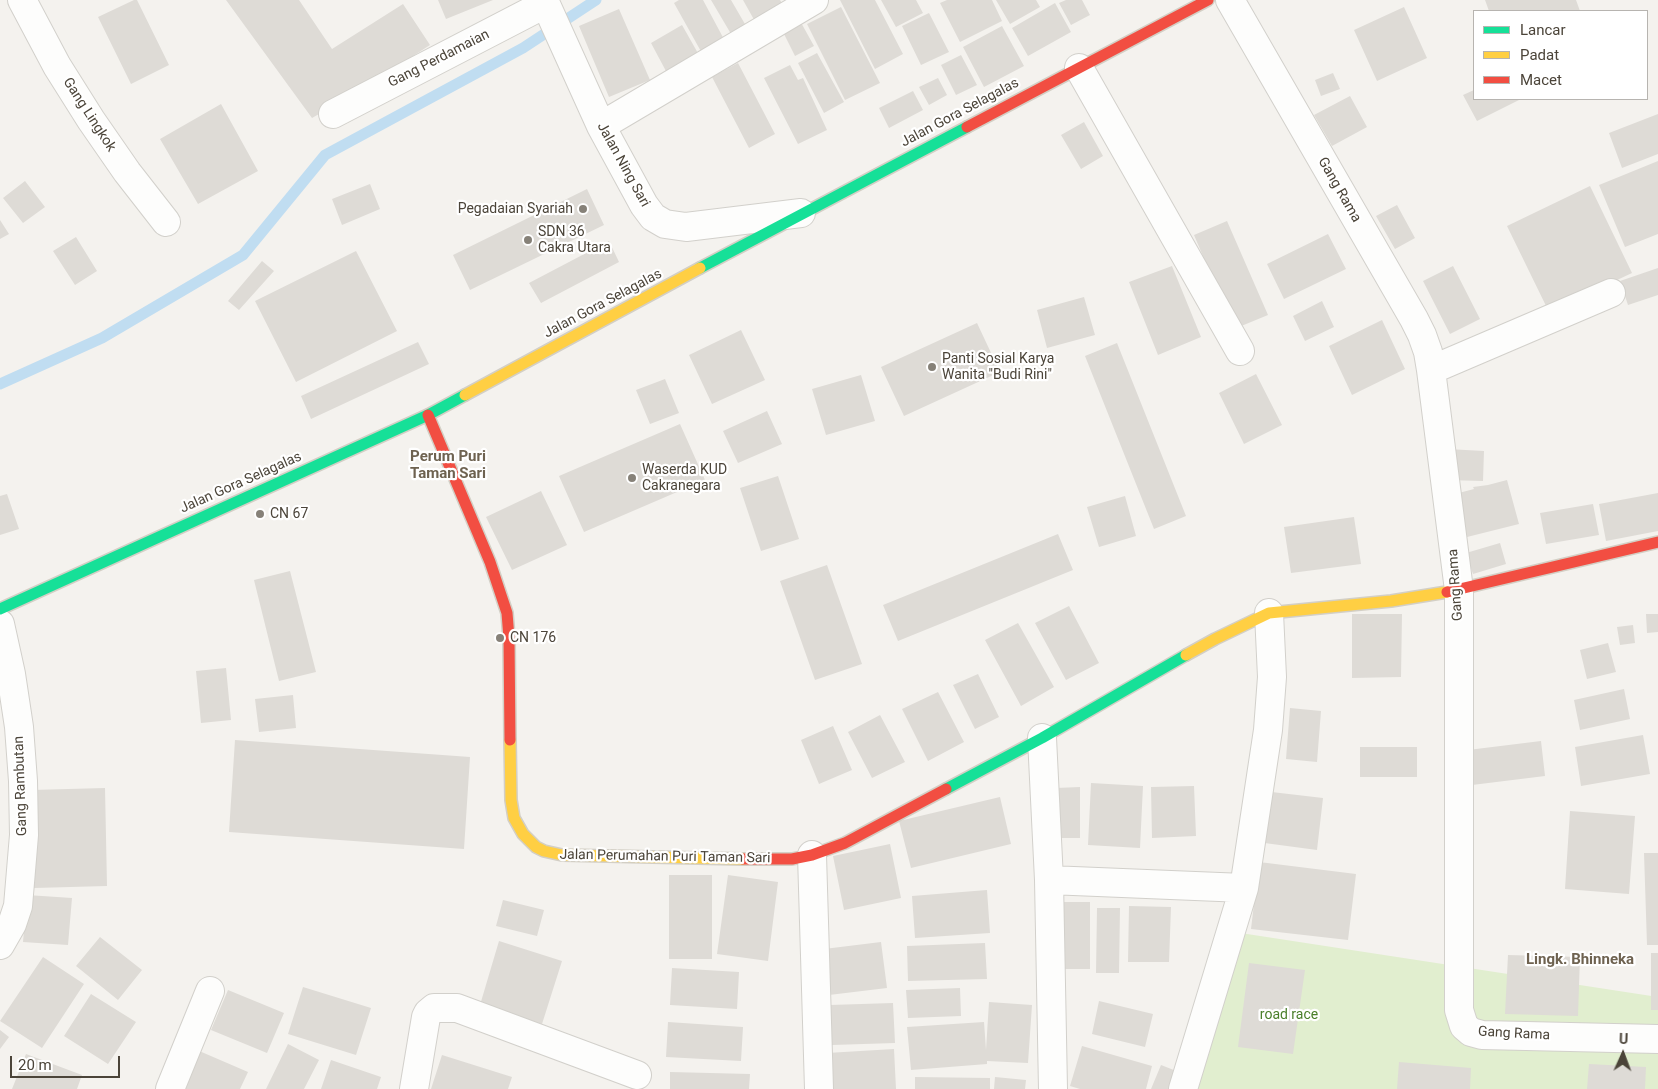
<!DOCTYPE html>
<html>
<head>
<meta charset="utf-8">
<style>
	body { margin:0 }
	#map { position:relative; width:1658px; height:1089px; overflow:hidden; background:#f4f2ee; font-family:Roboto,sans-serif }
	canvas { display:block }
	.legend { position:absolute; left:1473px; top:10px; width:175px; height:90px; box-sizing:border-box; background:#fff; border:1px solid #b7b4b0; margin:0; padding:6px 9px; list-style:none; font-size:15px; color:#4b4439 }
	.legend li { display:flex; align-items:center; gap:10px; height:25px }
	.legend b { width:25px; border:1px solid #b7b4b0 }
	.north { position:absolute; left:1598px; top:1029px; width:50px; height:50px; -webkit-text-stroke:4px #fff; paint-order:stroke; rotate:2deg; font-size:14px; font-weight:700; line-height:20px; text-align:center; color:#4b4439 }
	.north::after { content:''; display:block; margin:auto; width:18px; height:22px; background:#4b4439; clip-path:polygon(50% 0,100% 100%,50% 72%,0 100%) }
	.scale { position:absolute; left:10px; top:1056px; width:110px; height:22px; box-sizing:border-box; border:2px solid #4b4439; border-top:0; padding-left:6px; font-size:15px; line-height:18px; white-space:nowrap; color:#4b4439; -webkit-text-stroke:4px #fff; paint-order:stroke }
</style>
</head>
<body>
<div id="map">
<canvas width="1658" height="1089"></canvas>
<ul class="legend">
<li><b style="height:6px;background:#16e098"></b>Lancar</li>
<li><b style="height:6px;background:#ffcf43"></b>Padat</li>
<li><b style="height:6px;background:#f24e42"></b>Macet</li>
</ul>
<div class="north">U</div>
<div class="scale">20 m</div>
</div>
<script>
const context = document.querySelector('canvas').getContext('2d');
context.lineJoin = 'round';
function paint(path, color) { context.fillStyle = color; context.fill(path, 'evenodd'); }
const shape = rows => new Path2D(rows.map(r => 'M' + r).join(''));
function stroke(path, color, width, dash) { context.strokeStyle = color; context.lineWidth = width; context.lineCap = dash ? 'butt' : 'round'; context.setLineDash(dash || []); context.stroke(path); }
function label(font, color, halo, rows, align = 'center') {
  context.font = font + ' Roboto,sans-serif'; context.lineWidth = 4.5; context.setLineDash([]); context.textBaseline = 'middle'; context.strokeStyle = halo; context.fillStyle = color; for (const [text, x, y, turn = 0] of rows) {
    context.save(); context.translate(x, y); context.rotate((+turn || 0) * Math.PI / 180); context.textAlign = isNaN(turn) ? turn : align; if (halo) context.strokeText(text, 0, 0); context.fillText(text, 0, 0); context.restore();
  }
}
paint(shape([
	[1234,932,1658,997,1658,1089,1194,1089]
]), '#e1eecf');
stroke(shape([
	[0,384,102,338,243,255,325,155,523,48,596,0]
]), '#c0ddf1', 11);
paint(shape([
	[134,0,137,0,169,65,131,84,98,17],
	[226,0,299,0,332,49,403,4,430,45,359,91,312,118],
	[438,0,493,0,446,19],
	[679,0,703,0,726,43,703,55,674,3],
	[711,0,731,0,749,31,734,39],
	[743,0,780,0,786,10,757,25],
	[840,0,875,0,903,54,875,69],
	[881,0,916,0,923,13,896,27],
	[947,0,992,0,1002,21,960,42,940,3],
	[996,0,1036,0,1040,7,1010,24],
	[1066,0,1082,0,1090,15,1071,25,1059,3],
	[1485,0,1576,0,1580,11,1489,11],
	[1055,3,1071,32,1028,56,1012,28],
	[841,7,880,83,845,100,807,24],
	[1404,7,1427,58,1377,81,1354,30],
	[619,9,650,80,609,97,579,26],
	[929,13,949,52,921,65,902,26],
	[799,19,814,46,795,56,781,28],
	[682,25,699,55,667,73,651,43],
	[1002,26,1024,66,984,87,963,47],
	[817,53,844,102,824,113,798,63],
	[961,55,977,85,956,95,941,65],
	[738,63,775,134,749,148,712,77],
	[790,65,798,80,803,78,827,130,798,144,764,78],
	[1333,73,1340,89,1321,96,1315,80],
	[938,78,947,95,929,105,919,87],
	[1474,90,1474,99,1521,99,1477,121,1463,95],
	[913,91,923,110,889,128,879,108],
	[1350,96,1367,127,1332,146,1314,115],
	[221,104,258,171,198,204,160,139],
	[1658,114,1658,154,1622,168,1609,133],
	[1084,122,1103,156,1081,169,1061,135],
	[1658,161,1658,234,1625,247,1599,185],
	[25,181,45,207,23,223,3,198],
	[370,184,380,209,342,225,332,199],
	[1590,186,1632,273,1549,312,1507,226],
	[587,189,604,225,470,290,453,255],
	[1397,205,1415,238,1395,249,1376,216],
	[0,220,9,234,0,239],
	[1227,221,1268,315,1234,329,1194,235],
	[1328,234,1346,269,1284,299,1267,264],
	[76,237,97,271,75,285,53,251],
	[609,241,619,262,541,303,529,283],
	[356,251,397,331,296,382,255,301],
	[262,261,274,271,239,310,228,301],
	[1172,266,1201,337,1158,355,1129,282],
	[1453,266,1480,319,1450,334,1423,281],
	[1658,268,1658,295,1628,305,1620,281],
	[1084,297,1095,335,1047,348,1037,310],
	[1322,301,1334,327,1305,341,1293,316],
	[1382,320,1405,369,1352,395,1329,346],
	[977,323,1000,372,904,416,881,367],
	[741,330,765,380,712,404,689,355],
	[418,342,429,364,311,419,301,396],
	[1117,343,1186,516,1154,529,1085,356],
	[1256,374,1282,425,1244,444,1219,393],
	[861,375,875,421,826,435,812,389],
	[665,379,679,413,650,424,636,390],
	[767,411,782,444,738,463,723,431],
	[680,424,705,480,584,532,559,476],
	[1447,449,1484,451,1483,481,1446,480],
	[778,476,799,539,761,551,740,488],
	[1507,480,1519,524,1467,537,1455,494,1474,489,1473,487,1488,485],
	[541,491,567,545,512,570,486,517],
	[1658,493,1658,531,1606,541,1599,504],
	[7,494,19,529,0,535,0,496],
	[1125,496,1136,536,1099,547,1087,507],
	[1593,504,1599,535,1546,544,1540,513],
	[1354,517,1361,564,1291,573,1284,527],
	[1058,534,1073,570,898,641,883,605],
	[1500,543,1506,564,1473,574,1466,553],
	[827,565,862,664,815,680,780,581],
	[290,571,316,672,279,681,254,580],
	[1069,606,1099,663,1066,680,1035,623],
	[1352,614,1402,614,1401,677,1352,678],
	[1646,614,1658,614,1658,632,1647,633],
	[1018,623,1054,687,1021,706,985,640],
	[1633,625,1635,643,1620,645,1617,627],
	[1608,643,1616,672,1587,679,1580,650],
	[226,668,231,720,201,723,196,671],
	[978,674,999,717,975,729,953,685],
	[1624,689,1630,719,1580,730,1574,700],
	[938,692,964,742,928,761,902,709],
	[293,695,296,728,259,732,255,699],
	[1290,708,1321,711,1317,762,1286,759],
	[880,715,905,762,872,778,848,732],
	[833,726,852,770,819,784,801,740],
	[1643,735,1650,774,1581,786,1575,747],
	[235,740,470,757,464,849,229,832],
	[1541,741,1545,776,1472,785,1468,750],
	[1360,747,1417,747,1417,777,1360,777],
	[1091,783,1143,786,1140,848,1088,845],
	[1194,786,1196,836,1152,838,1151,787],
	[1080,787,1080,838,1056,838,1056,788],
	[105,788,107,886,34,888,31,790],
	[1263,791,1323,798,1317,850,1257,842],
	[1000,797,1011,844,911,868,899,821],
	[1570,811,1635,816,1629,894,1565,889],
	[890,844,901,898,844,910,833,856],
	[1644,853,1658,853,1658,945,1647,945],
	[1259,862,1356,874,1348,940,1251,929],
	[669,875,712,875,712,959,669,959],
	[728,875,778,882,768,961,717,954],
	[987,890,990,933,915,938,912,896],
	[27,895,72,898,68,945,23,942],
	[503,900,544,910,537,936,496,926],
	[1055,902,1090,902,1090,969,1055,969],
	[1129,906,1171,907,1169,962,1128,962],
	[1097,908,1120,908,1119,973,1096,973],
	[100,937,142,970,118,1000,76,966],
	[499,941,562,961,542,1024,480,1005],
	[881,942,887,988,829,995,824,949],
	[985,943,987,979,908,981,907,946],
	[1651,953,1658,953,1658,1010,1651,1010],
	[1508,955,1580,957,1578,1016,1505,1014],
	[43,957,84,984,42,1048,0,1021],
	[1249,963,1305,970,1293,1054,1238,1047],
	[672,968,739,972,737,1009,670,1005],
	[303,987,371,1008,356,1055,288,1034],
	[960,988,961,1016,908,1018,906,990],
	[228,990,284,1013,267,1053,211,1030],
	[91,994,136,1022,108,1064,64,1036],
	[1099,1001,1153,1014,1145,1047,1092,1034],
	[989,1002,1032,1005,1028,1063,987,1061,987,1064,911,1070,907,1027,984,1022,986,1050],
	[893,1003,895,1043,832,1045,830,1005],
	[668,1022,743,1027,741,1061,666,1057],
	[0,1030,9,1037,0,1049],
	[288,1044,319,1060,304,1089,266,1089],
	[1082,1046,1152,1066,1146,1089,1080,1089,1070,1086],
	[190,1047,248,1072,240,1089,171,1089],
	[894,1049,896,1089,829,1089,827,1053],
	[26,1054,82,1075,77,1089,12,1089],
	[442,1055,512,1077,508,1089,431,1089],
	[331,1060,381,1077,377,1089,321,1089],
	[1399,1062,1471,1068,1470,1089,1397,1089],
	[1589,1064,1646,1067,1645,1089,1587,1089],
	[1161,1065,1184,1074,1178,1089,1151,1089],
	[670,1072,750,1074,749,1089,670,1089],
	[915,1077,990,1078,990,1089,915,1089],
	[995,1077,1026,1080,1025,1089,994,1089]
]), '#dedbd6');
const street = shape([
	[22,0,57,66,91,120,127,172,166,222],
	[544,0,601,126,644,205,653,217,665,224,686,227,801,213],
	[1230,0,1414,319,1422,335,1428,352,1431,370,1459,590,1459,1010,1464,1026,1471,1032,1482,1035,1658,1039],
	[1079,68,1240,351],
	[333,114,545,4],
	[601,126,814,0],
	[1431,370,1611,293],
	[0,624,11,674,19,727,23,781,24,835,18,906,12,924,0,945],
	[1042,738,1049,880,1053,1089],
	[812,855,819,1089],
	[1049,880,1244,888],
	[170,1089,210,991],
	[414,1089,426,1017,428,1013,434,1008,457,1008,637,1075],
	[1183,1089,1244,888,1268,730,1272,677,1269,613]
]);
const fast = shape([
	[700,268,967,127],
	[0,609,428,415,465,395],
	[946,789,1042,738,1186,655]
]);
const slow = shape([
	[465,395,700,268],
	[1186,655,1215,639,1269,613,1391,601,1447,592],
	[510,740,511,800,514,818,523,834,536,847,544,851,562,855,743,859]
]);
const jam = shape([
	[967,127,1208,0],
	[428,415,490,562,507,613,509,638,510,740],
	[1447,592,1658,542],
	[743,859,792,859,812,855,845,843,946,789]
]);
stroke(street, '#d2d0cb', 30);
stroke(fast, '#d3cfc5', 14);
stroke(slow, '#d3cfc5', 14);
stroke(jam, '#d3cfc5', 14);
stroke(street, '#fdfdfc', 28);
stroke(fast, '#16e098', 11);
stroke(slow, '#ffcf43', 11);
stroke(jam, '#f24e42', 11);
for (const [x, y, r, color] of [
	[583,209,5,"#868178"],
	[528,240,5,"#868178"],
	[932,367,5,"#868178"],
	[632,478,5,"#868178"],
	[260,514,5,"#868178"],
	[500,638,5,"#868178"]
]) { const dot = new Path2D(); dot.arc(x, y, r, 0, 2 * Math.PI); context.fillStyle = color; context.fill(dot); stroke(dot, '#fff', 2); }
label('14px', '#4b4439', '#fff', [
	["Gang Perdamaian",439,59,-27],
	["Jalan Gora Selagalas",960,113,-28],
	["Gang Lingkok",89,115,57],
	["Jalan Ning Sari",623,165,61],
	["Gang Rama",1339,190,60],
	["Jalan Gora Selagalas",603,304,-28],
	["Jalan Gora Selagalas",241,483,-24],
	["Gang Rama",1456,585,-94],
	["Gang Rambutan",21,786,-92],
	["Jalan Perumahan Puri Taman Sari",665,857,1],
	["Gang Rama",1514,1034,3]
]);
label('14px', '#4b4439', '#fff', [
	["Pegadaian Syariah",573,209,"right"],
	["SDN 36",538,232],
	["Cakra Utara",538,248],
	["Panti Sosial Karya",942,359],
	["Wanita \"Budi Rini\"",942,375],
	["Waserda KUD",642,470],
	["Cakranegara",642,486],
	["CN 67",270,514],
	["CN 176",510,638]
], 'left');
label('14px', '#4a7f2a', '#fff', [
	["road race",1289,1015]
]);
label('bold 15px', '#6e6250', '#fff', [
	["Perum Puri",448,457],
	["Taman Sari",448,474],
	["Lingk. Bhinneka",1580,960]
]);
</script>
</body>
</html>
